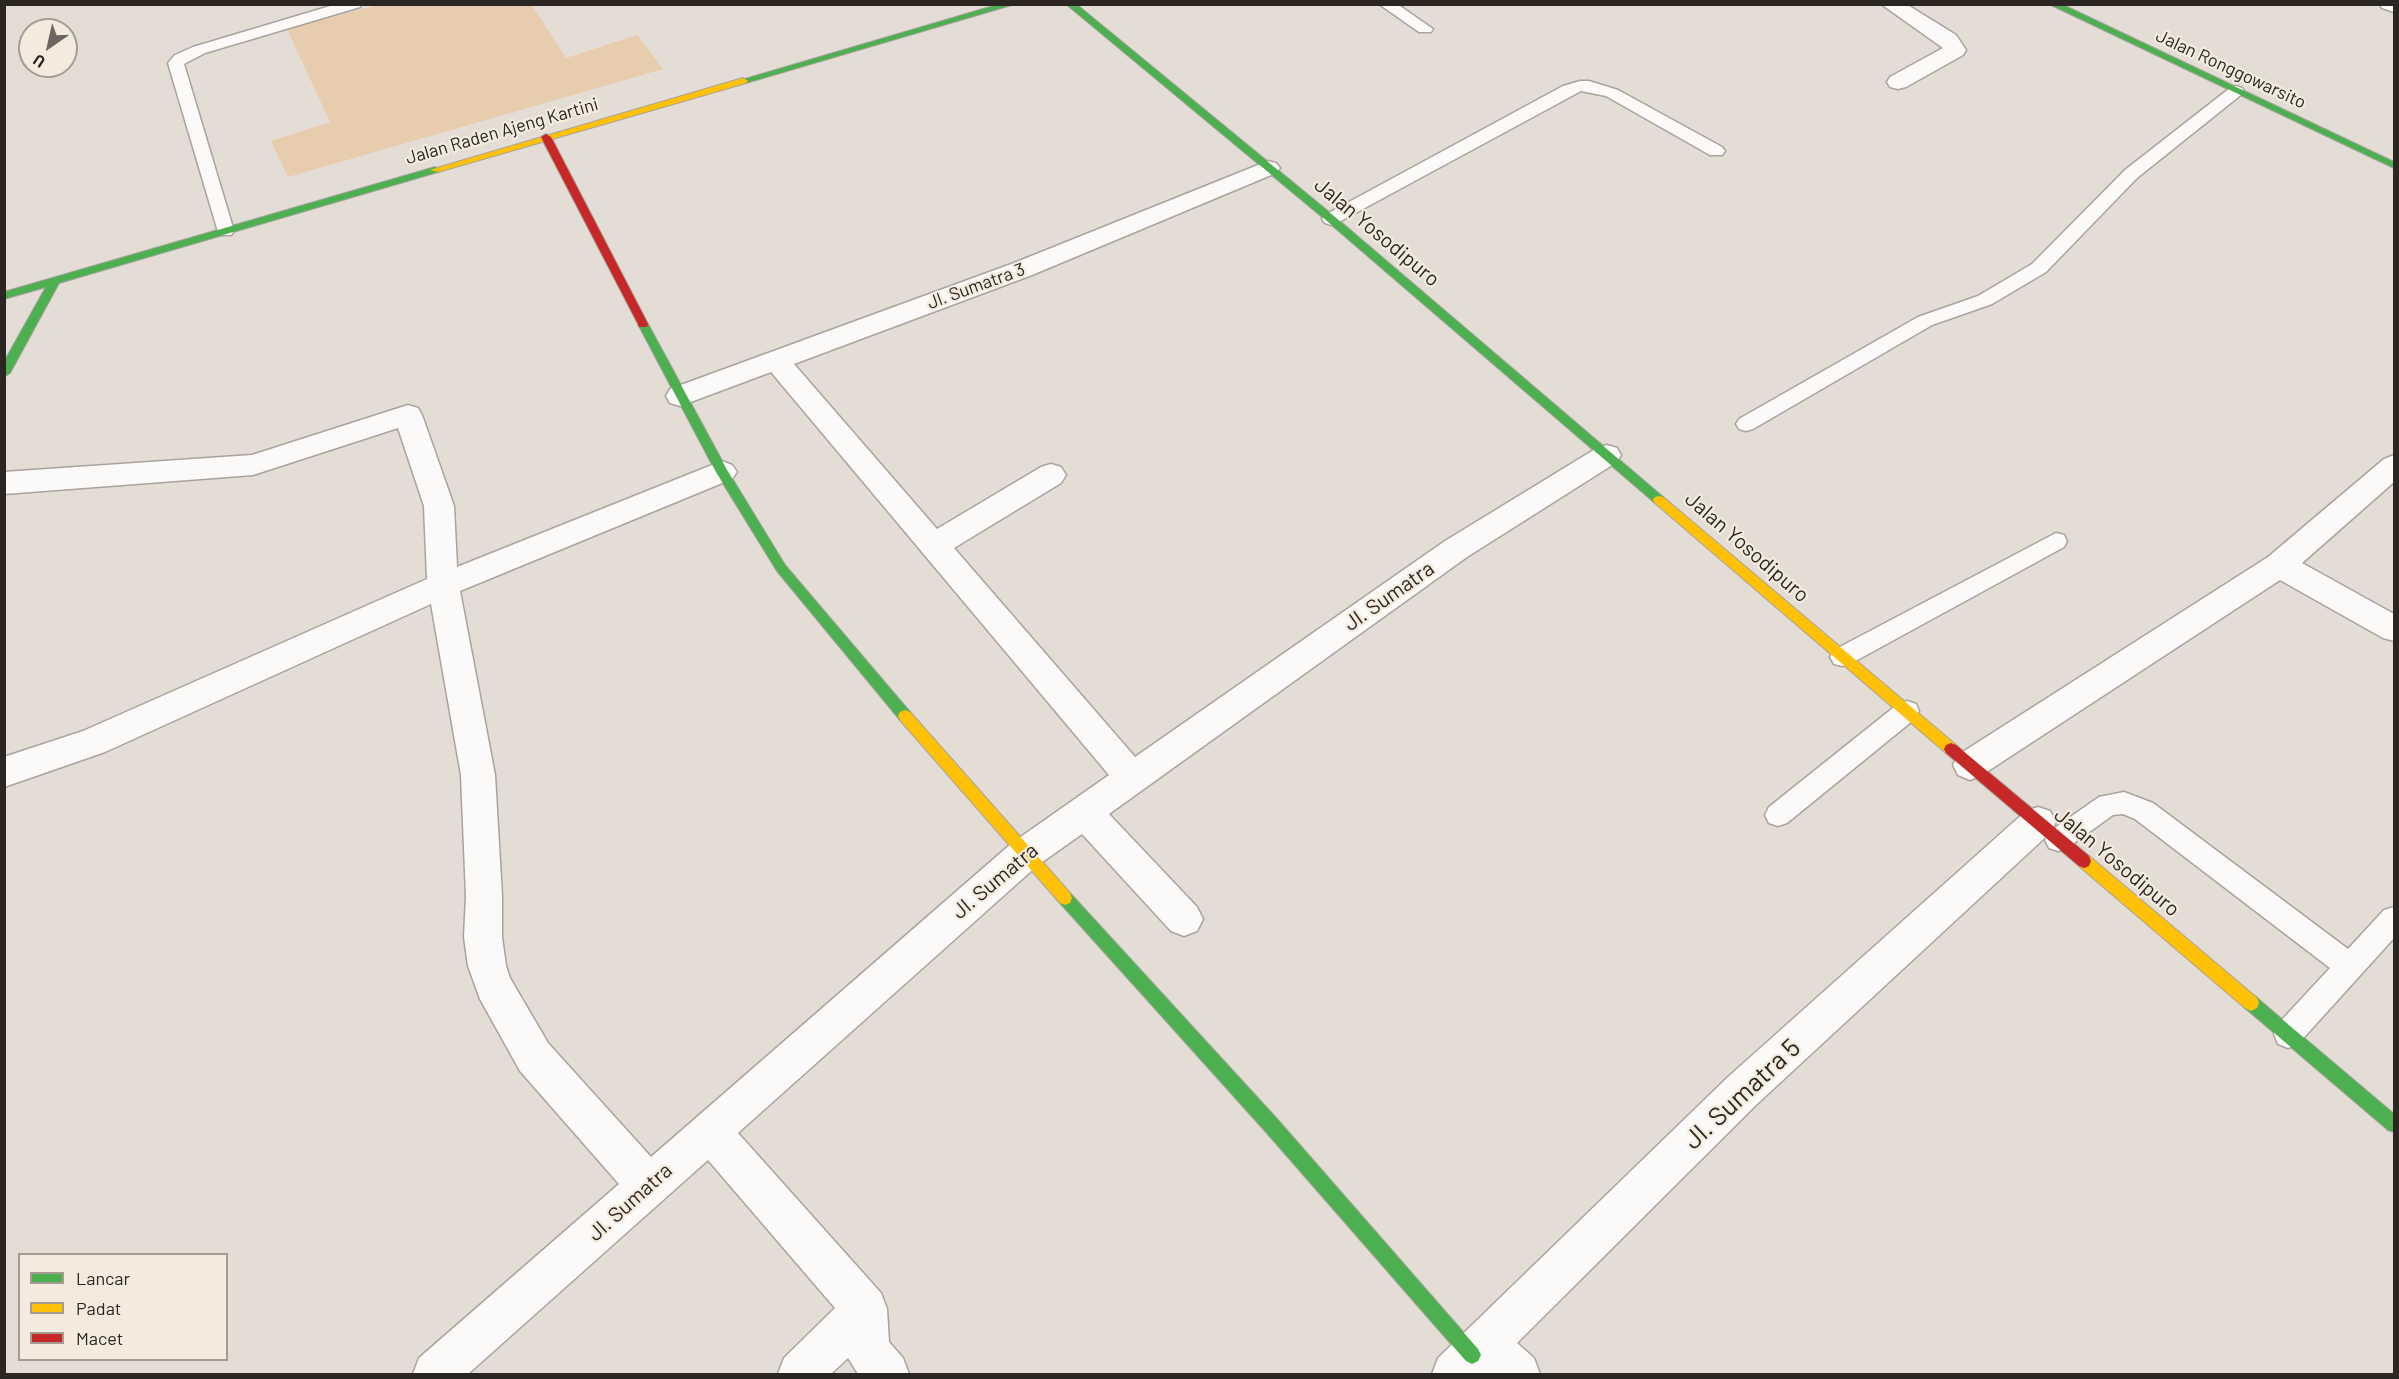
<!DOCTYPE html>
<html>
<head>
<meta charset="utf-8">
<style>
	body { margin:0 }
	#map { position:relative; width:2399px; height:1379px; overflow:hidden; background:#e3ddd6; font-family:Barlow,sans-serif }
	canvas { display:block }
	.frame { position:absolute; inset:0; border:6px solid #2b2622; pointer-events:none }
	.legend { position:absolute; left:18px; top:1253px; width:210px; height:108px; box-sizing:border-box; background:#f5eade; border:2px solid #a49c93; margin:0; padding:8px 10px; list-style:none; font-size:18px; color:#2b2622 }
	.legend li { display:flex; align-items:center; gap:12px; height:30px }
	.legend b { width:30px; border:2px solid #a49c93 }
	.north { position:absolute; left:18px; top:18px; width:60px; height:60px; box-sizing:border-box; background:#f5eade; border:2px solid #a49c93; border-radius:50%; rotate:214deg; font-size:16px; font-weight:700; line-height:24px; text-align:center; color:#2b2622 }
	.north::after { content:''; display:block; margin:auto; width:21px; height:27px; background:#6b6661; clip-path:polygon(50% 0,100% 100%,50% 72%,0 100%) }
</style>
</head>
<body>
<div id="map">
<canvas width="2399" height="1379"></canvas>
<div class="frame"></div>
<ul class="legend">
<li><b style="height:8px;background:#4caf50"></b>Lancar</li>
<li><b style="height:8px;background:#ffc107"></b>Padat</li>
<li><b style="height:8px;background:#c62828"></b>Macet</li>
</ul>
<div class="north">U</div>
</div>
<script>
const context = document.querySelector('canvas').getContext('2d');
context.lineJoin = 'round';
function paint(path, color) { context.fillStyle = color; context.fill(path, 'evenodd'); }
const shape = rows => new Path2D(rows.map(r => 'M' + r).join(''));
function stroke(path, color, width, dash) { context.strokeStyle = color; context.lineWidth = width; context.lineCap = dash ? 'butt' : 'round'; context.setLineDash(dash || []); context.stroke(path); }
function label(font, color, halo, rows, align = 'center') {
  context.font = font + ' Barlow,sans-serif'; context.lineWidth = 4.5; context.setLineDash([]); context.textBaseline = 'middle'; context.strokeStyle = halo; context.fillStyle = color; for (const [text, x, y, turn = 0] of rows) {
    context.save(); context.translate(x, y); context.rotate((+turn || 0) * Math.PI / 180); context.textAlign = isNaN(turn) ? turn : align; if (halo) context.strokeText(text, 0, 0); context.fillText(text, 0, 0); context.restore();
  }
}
paint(shape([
	[377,5,532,5,566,58,637,35,663,69,288,177,271,141,330,122,287,29]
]), '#e7ccae');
const lane = shape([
	[337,4,362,4,360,7,205,53,184,64,234,231,231,235,219,235,168,63,175,55,193,47,337,4],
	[1379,4,1397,4,1433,29,1431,32,1419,32,1379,4],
	[1580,81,1589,81,1618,90,1722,147,1725,151,1722,155,1710,155,1606,96,1581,91,1337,223,1331,225,1325,223,1322,219,1325,215,1563,86,1580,81],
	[2236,86,2242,88,2244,91,2242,94,2137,178,2046,272,1992,304,1932,325,1753,429,1746,431,1739,429,1736,424,1739,419,1918,317,1978,296,2032,264,2125,170,2230,88,2236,86],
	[2056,533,2064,535,2067,541,2064,547,1850,664,1842,666,1834,664,1830,657,1834,650,2056,533],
	[1907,701,1916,704,1919,711,1916,718,1787,823,1778,826,1769,823,1765,815,1769,807,1898,704,1907,701],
	[2124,792,2153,803,2348,949,2384,910,2394,907,2394,938,2298,1044,2288,1048,2278,1044,2274,1034,2278,1024,2330,968,2135,819,2123,814,2113,815,2067,848,2058,851,2049,848,2045,840,2049,832,2099,797,2124,792]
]);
const street = shape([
	[1881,4,1906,4,1956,35,1966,50,1963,55,1906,87,1898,89,1890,87,1887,82,1890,77,1943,48,1881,4],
	[2379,4,2394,4,2394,12,2382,8,2379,4],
	[1268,161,1276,163,1280,168,1276,173,1032,275,794,364,937,529,1041,467,1051,464,1061,467,1066,475,1061,483,954,548,1135,757,1445,541,1597,448,1607,445,1617,448,1621,455,1617,462,1467,557,1109,814,1197,907,1203,919,1197,931,1184,936,1171,931,1082,834,1038,865,738,1133,881,1293,887,1309,889,1342,903,1358,909,1374,858,1374,848,1358,831,1374,778,1374,784,1358,835,1308,708,1160,468,1374,413,1374,419,1358,619,1184,520,1071,480,999,468,966,464,937,466,896,461,775,431,604,105,752,4,787,4,757,83,731,427,579,424,506,398,428,253,475,4,494,4,472,252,455,408,405,418,408,422,415,454,506,457,567,722,461,732,465,737,472,732,479,460,591,495,775,502,896,502,937,506,966,510,978,548,1043,651,1157,1012,843,1109,775,771,372,680,406,670,403,666,396,670,389,1014,263,1268,161],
	[2394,455,2394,482,2302,563,2394,614,2394,641,2383,638,2280,580,1982,775,1970,780,1958,775,1953,765,1958,755,2268,557,2384,459,2394,455],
	[2038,807,2050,811,2056,822,2050,833,1756,1105,1517,1343,1534,1358,1540,1374,1432,1374,1438,1358,1728,1077,2026,811,2038,807]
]);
const fast = shape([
	[1000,4,1015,4,746,83,738,81,1000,4],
	[1066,4,1076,4,1335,217,1663,497,1665,500,1663,503,1655,503,1327,221,1066,4],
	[2049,4,2061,4,2394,162,2394,168,2049,4],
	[435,167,440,170,438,172,59,283,10,373,4,377,4,362,46,287,4,299,4,292,435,167],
	[643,320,648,324,727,470,785,565,910,712,912,716,910,720,900,720,777,571,716,472,638,324,643,320],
	[1065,891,1070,893,1278,1120,1478,1349,1481,1355,1478,1361,1472,1364,1466,1361,1266,1132,1060,903,1058,898,1060,893,1065,891],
	[2251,995,2257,998,2394,1114,2394,1132,2388,1130,2245,1008,2243,1003,2245,998,2251,995]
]);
const slow = shape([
	[743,78,748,81,746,83,438,172,430,170,743,78],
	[1659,496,1663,497,1956,745,1958,749,1956,753,1951,755,1946,753,1655,503,1653,500,1655,497,1659,496],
	[905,710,910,712,1070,893,1072,898,1070,903,1065,905,1060,903,900,720,898,716,900,712,905,710],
	[2084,854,2089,856,2257,998,2259,1003,2257,1008,2251,1011,2245,1008,2079,866,2077,861,2079,856,2084,854]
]);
const jam = shape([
	[546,134,551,137,648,324,647,327,639,327,638,324,541,137,546,134],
	[1951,743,1956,745,2089,856,2091,861,2089,866,2084,868,2079,866,1946,753,1944,749,1946,745,1951,743]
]);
stroke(lane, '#a8a39e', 3);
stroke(street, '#a8a39e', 3);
stroke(fast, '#a8a39e', 2);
stroke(slow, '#a8a39e', 2);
stroke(jam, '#a8a39e', 2);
paint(lane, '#fbfaf9');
paint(street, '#fbfaf9');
paint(fast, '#4caf50');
paint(slow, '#ffc107');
paint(jam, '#c62828');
label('18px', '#2b2622', '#f5eade', [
	["Jalan Ronggowarsito",2231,69,25],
	["Jalan Raden Ajeng Kartini",502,131,-16],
	["Jl. Sumatra 3",976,286,-20]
]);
label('21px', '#2b2622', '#f5eade', [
	["Jalan Yosodipuro",1377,232,40],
	["Jalan Yosodipuro",1747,547,41],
	["Jl. Sumatra",1389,596,-35],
	["Jalan Yosodipuro",2117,862,40],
	["Jl. Sumatra",995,881,-40],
	["Jl. Sumatra",630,1202,-42]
]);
label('26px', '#2b2622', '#f5eade', [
	["Jl. Sumatra 5",1742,1094,-43]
]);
</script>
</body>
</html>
